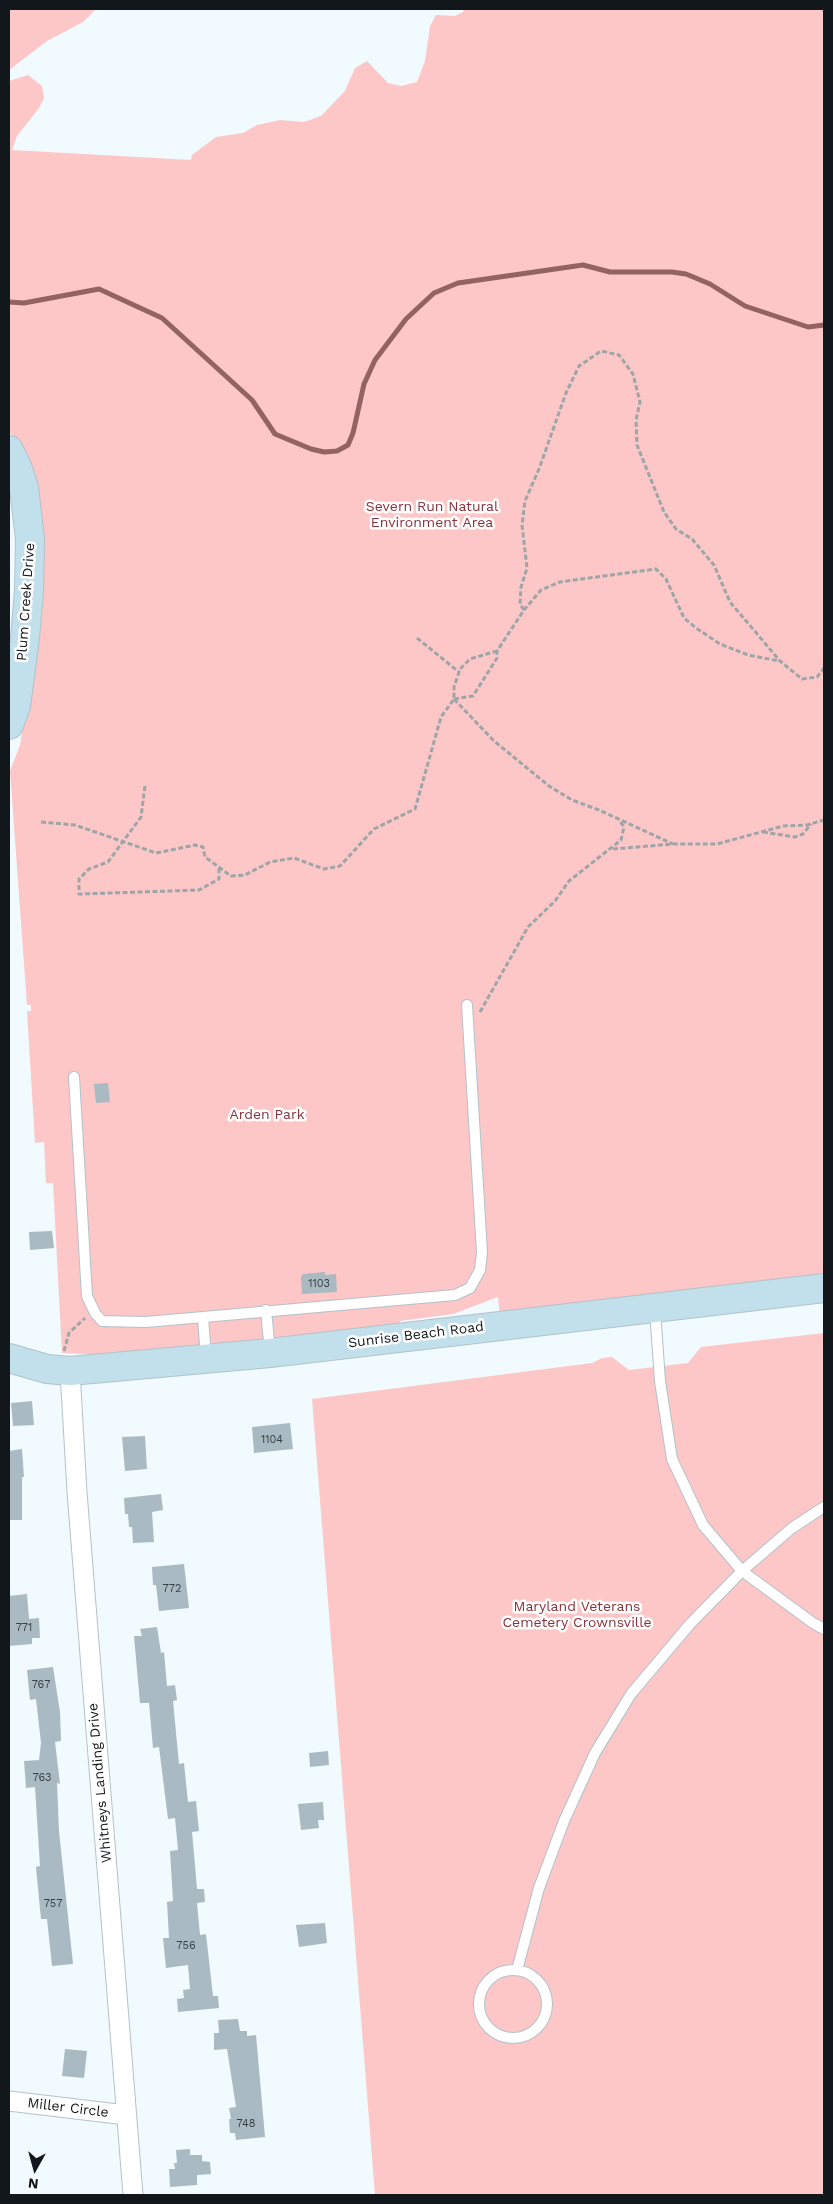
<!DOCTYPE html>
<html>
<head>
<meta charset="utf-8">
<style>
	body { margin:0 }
	#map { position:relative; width:833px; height:2204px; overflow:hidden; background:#f0faff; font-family:"Work Sans",sans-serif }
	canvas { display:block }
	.frame { position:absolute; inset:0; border:10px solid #11171a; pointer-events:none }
	.north { position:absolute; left:10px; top:2144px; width:50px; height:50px; -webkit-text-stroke:4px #fff; paint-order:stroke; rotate:187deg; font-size:14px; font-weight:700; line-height:20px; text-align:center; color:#11171a }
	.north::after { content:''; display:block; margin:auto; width:18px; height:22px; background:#11171a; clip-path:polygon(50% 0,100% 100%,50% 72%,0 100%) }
</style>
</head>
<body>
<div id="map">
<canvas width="833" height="2204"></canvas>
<div class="frame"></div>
<div class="north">N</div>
</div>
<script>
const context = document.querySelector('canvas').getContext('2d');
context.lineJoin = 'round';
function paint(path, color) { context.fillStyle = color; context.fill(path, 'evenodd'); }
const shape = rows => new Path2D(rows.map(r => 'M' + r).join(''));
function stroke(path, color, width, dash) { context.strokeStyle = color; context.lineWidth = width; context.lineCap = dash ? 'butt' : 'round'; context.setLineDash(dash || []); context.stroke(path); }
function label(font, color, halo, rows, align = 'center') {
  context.font = font + ' "Work Sans",sans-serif'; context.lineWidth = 5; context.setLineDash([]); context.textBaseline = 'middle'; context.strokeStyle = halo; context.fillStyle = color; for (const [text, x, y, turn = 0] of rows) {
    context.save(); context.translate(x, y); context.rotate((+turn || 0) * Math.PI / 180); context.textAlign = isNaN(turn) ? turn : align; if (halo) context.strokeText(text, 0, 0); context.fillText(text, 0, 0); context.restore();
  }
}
paint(shape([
	[9,9,96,9,83,22,47,41,9,70],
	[464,9,824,9,824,1282,500,1318,498,1297,453,1314,400,1321,399,1329,101,1355,62,1353,53,1183,46,1183,44,1142,35,1143,27,1011,31,1011,31,1005,27,1005,10,771,20,745,43,599,39,508,17,441,9,432,9,81,28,75,42,86,44,98,39,108,17,136,12,150,191,160,192,155,216,137,243,133,257,125,280,120,304,122,321,116,345,91,355,68,367,61,388,83,401,86,417,82,425,61,430,26,436,15,455,16,463,12],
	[824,1333,824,2195,375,2195,312,1399,592,1363,602,1358,612,1357,629,1370,688,1363,701,1347]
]), '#fdc7c7');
stroke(shape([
	[9,302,24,303,99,289,162,318,252,400,275,434,311,449,324,452,337,451,348,445,353,433,364,384,375,360,406,319,434,293,458,283,583,265,610,272,672,272,686,274,710,284,745,306,808,327,824,325]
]), '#936364', 5);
paint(shape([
	[108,1083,110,1102,96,1103,94,1084],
	[52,1231,54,1248,30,1250,29,1232],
	[325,1272,325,1275,336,1274,337,1292,302,1294,301,1277,303,1274],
	[32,1401,34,1425,13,1426,11,1403],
	[290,1423,293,1449,254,1453,252,1427],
	[145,1436,147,1469,125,1471,122,1437],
	[22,1449,24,1477,22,1477,22,1520,9,1520,9,1451],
	[161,1494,163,1510,152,1512,154,1542,133,1543,132,1527,129,1527,128,1514,125,1514,124,1498],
	[184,1564,189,1608,159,1611,156,1585,153,1585,152,1567],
	[27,1594,29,1619,39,1618,40,1638,32,1638,32,1644,9,1646,9,1596],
	[157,1627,161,1653,164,1652,167,1686,175,1685,177,1700,173,1701,179,1764,184,1763,188,1802,196,1801,199,1831,192,1832,195,1865,197,1889,204,1889,205,1902,197,1903,200,1935,206,1934,213,1996,218,1996,219,2008,178,2012,177,1999,184,1998,183,1990,190,1989,188,1965,166,1968,163,1938,169,1938,167,1902,173,1901,170,1851,178,1850,175,1818,168,1819,159,1747,153,1748,149,1703,140,1703,134,1636,142,1636,140,1629],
	[53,1667,60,1712,61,1741,55,1742,60,1784,57,1783,59,1831,73,1964,52,1966,47,1919,41,1919,40,1909,36,1867,40,1866,35,1787,26,1788,24,1761,39,1760,41,1743,36,1699,30,1700,27,1670],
	[328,1751,329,1765,310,1767,309,1753],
	[323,1802,324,1820,318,1820,319,1828,301,1830,298,1804],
	[325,1923,327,1943,299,1947,296,1925],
	[238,2019,240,2031,247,2031,247,2036,256,2035,265,2137,236,2140,235,2133,230,2133,229,2119,231,2119,229,2108,236,2107,227,2049,214,2050,214,2033,219,2033,218,2020],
	[65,2049,87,2051,84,2078,62,2076],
	[190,2149,190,2155,202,2155,202,2161,210,2162,211,2174,197,2175,197,2185,170,2187,169,2169,175,2169,174,2163,177,2163,176,2150]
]), '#aabac2');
const lane = shape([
	[74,1077,87,1296,95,1313,102,1321,146,1322,455,1295,470,1288,480,1270,482,1252,467,1005],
	[266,1310,270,1352],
	[655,1310,660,1381,672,1459,703,1525,742,1571,813,1623,824,1629],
	[203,1317,206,1358],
	[517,1970,539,1888,564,1821,595,1753,631,1694,690,1624,742,1571,792,1528,824,1507],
	'479 2004a34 34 0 1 1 68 0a34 34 0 1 1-68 0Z'
]);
const street = shape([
	[70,1371,77,1492,133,2195],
	[9,2101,126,2115]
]);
const secondary = shape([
	[9,450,18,469,24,488,30,539,29,590,25,638,16,706,9,725],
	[9,1358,47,1369,70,1371,270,1353,824,1288]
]);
stroke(lane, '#b2c2ca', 12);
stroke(street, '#b2c2ca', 21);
stroke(secondary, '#b2c2ca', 30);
stroke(shape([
	[524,610,520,604,521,587,527,568,522,525,525,501,539,469,566,393,579,366,601,351,619,355,633,374,640,402,636,420,637,445,664,512,676,529,692,539,714,565,730,602,780,661,802,679,817,677,824,668],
	[417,638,459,672],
	[454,699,473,696,497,658,497,651,524,610,541,590,560,582,656,569,666,579,684,618,696,628,720,644,748,655,779,661],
	[454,699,494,741,549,786,572,800,599,810,673,844],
	[145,786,141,817,108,862,89,869,79,879,79,894,199,890,219,879,219,867],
	[41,822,75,825,156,853,195,845,203,847,205,857,231,876,245,875,270,862,294,858,324,869,340,866,374,829,415,809,441,717,454,699,454,687,460,669,470,659,497,651],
	[763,832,795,837,803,834,811,824],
	[613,849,673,844,717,844,783,826,807,825,824,820],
	[480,1012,528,927,555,901,569,881,621,840,624,827,619,820],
	[64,1351,69,1333,85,1318]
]), '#9da5a9', 3, [5, 2.5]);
stroke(lane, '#fff', 10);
stroke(street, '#fff', 19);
stroke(secondary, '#c2e0ec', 28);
label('11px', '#374044', null, [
	["1103",319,1284],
	["1104",272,1440],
	["772",172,1589],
	["771",24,1628],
	["767",41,1685],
	["763",42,1778],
	["757",53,1904],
	["756",186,1946],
	["748",246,2124]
]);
label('14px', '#893239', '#fff', [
	["Severn Run Natural",432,507],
	["Environment Area",432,523],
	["Arden Park",267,1115],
	["Maryland Veterans",577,1607],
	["Cemetery Crownsville",577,1623]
]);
label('14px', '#11171a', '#fff', [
	["Plum Creek Drive",26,602,-86],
	["Sunrise Beach Road",416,1335,-7],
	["Whitneys Landing Drive",100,1783,-95],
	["Miller Circle",68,2108,7]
]);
</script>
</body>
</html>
